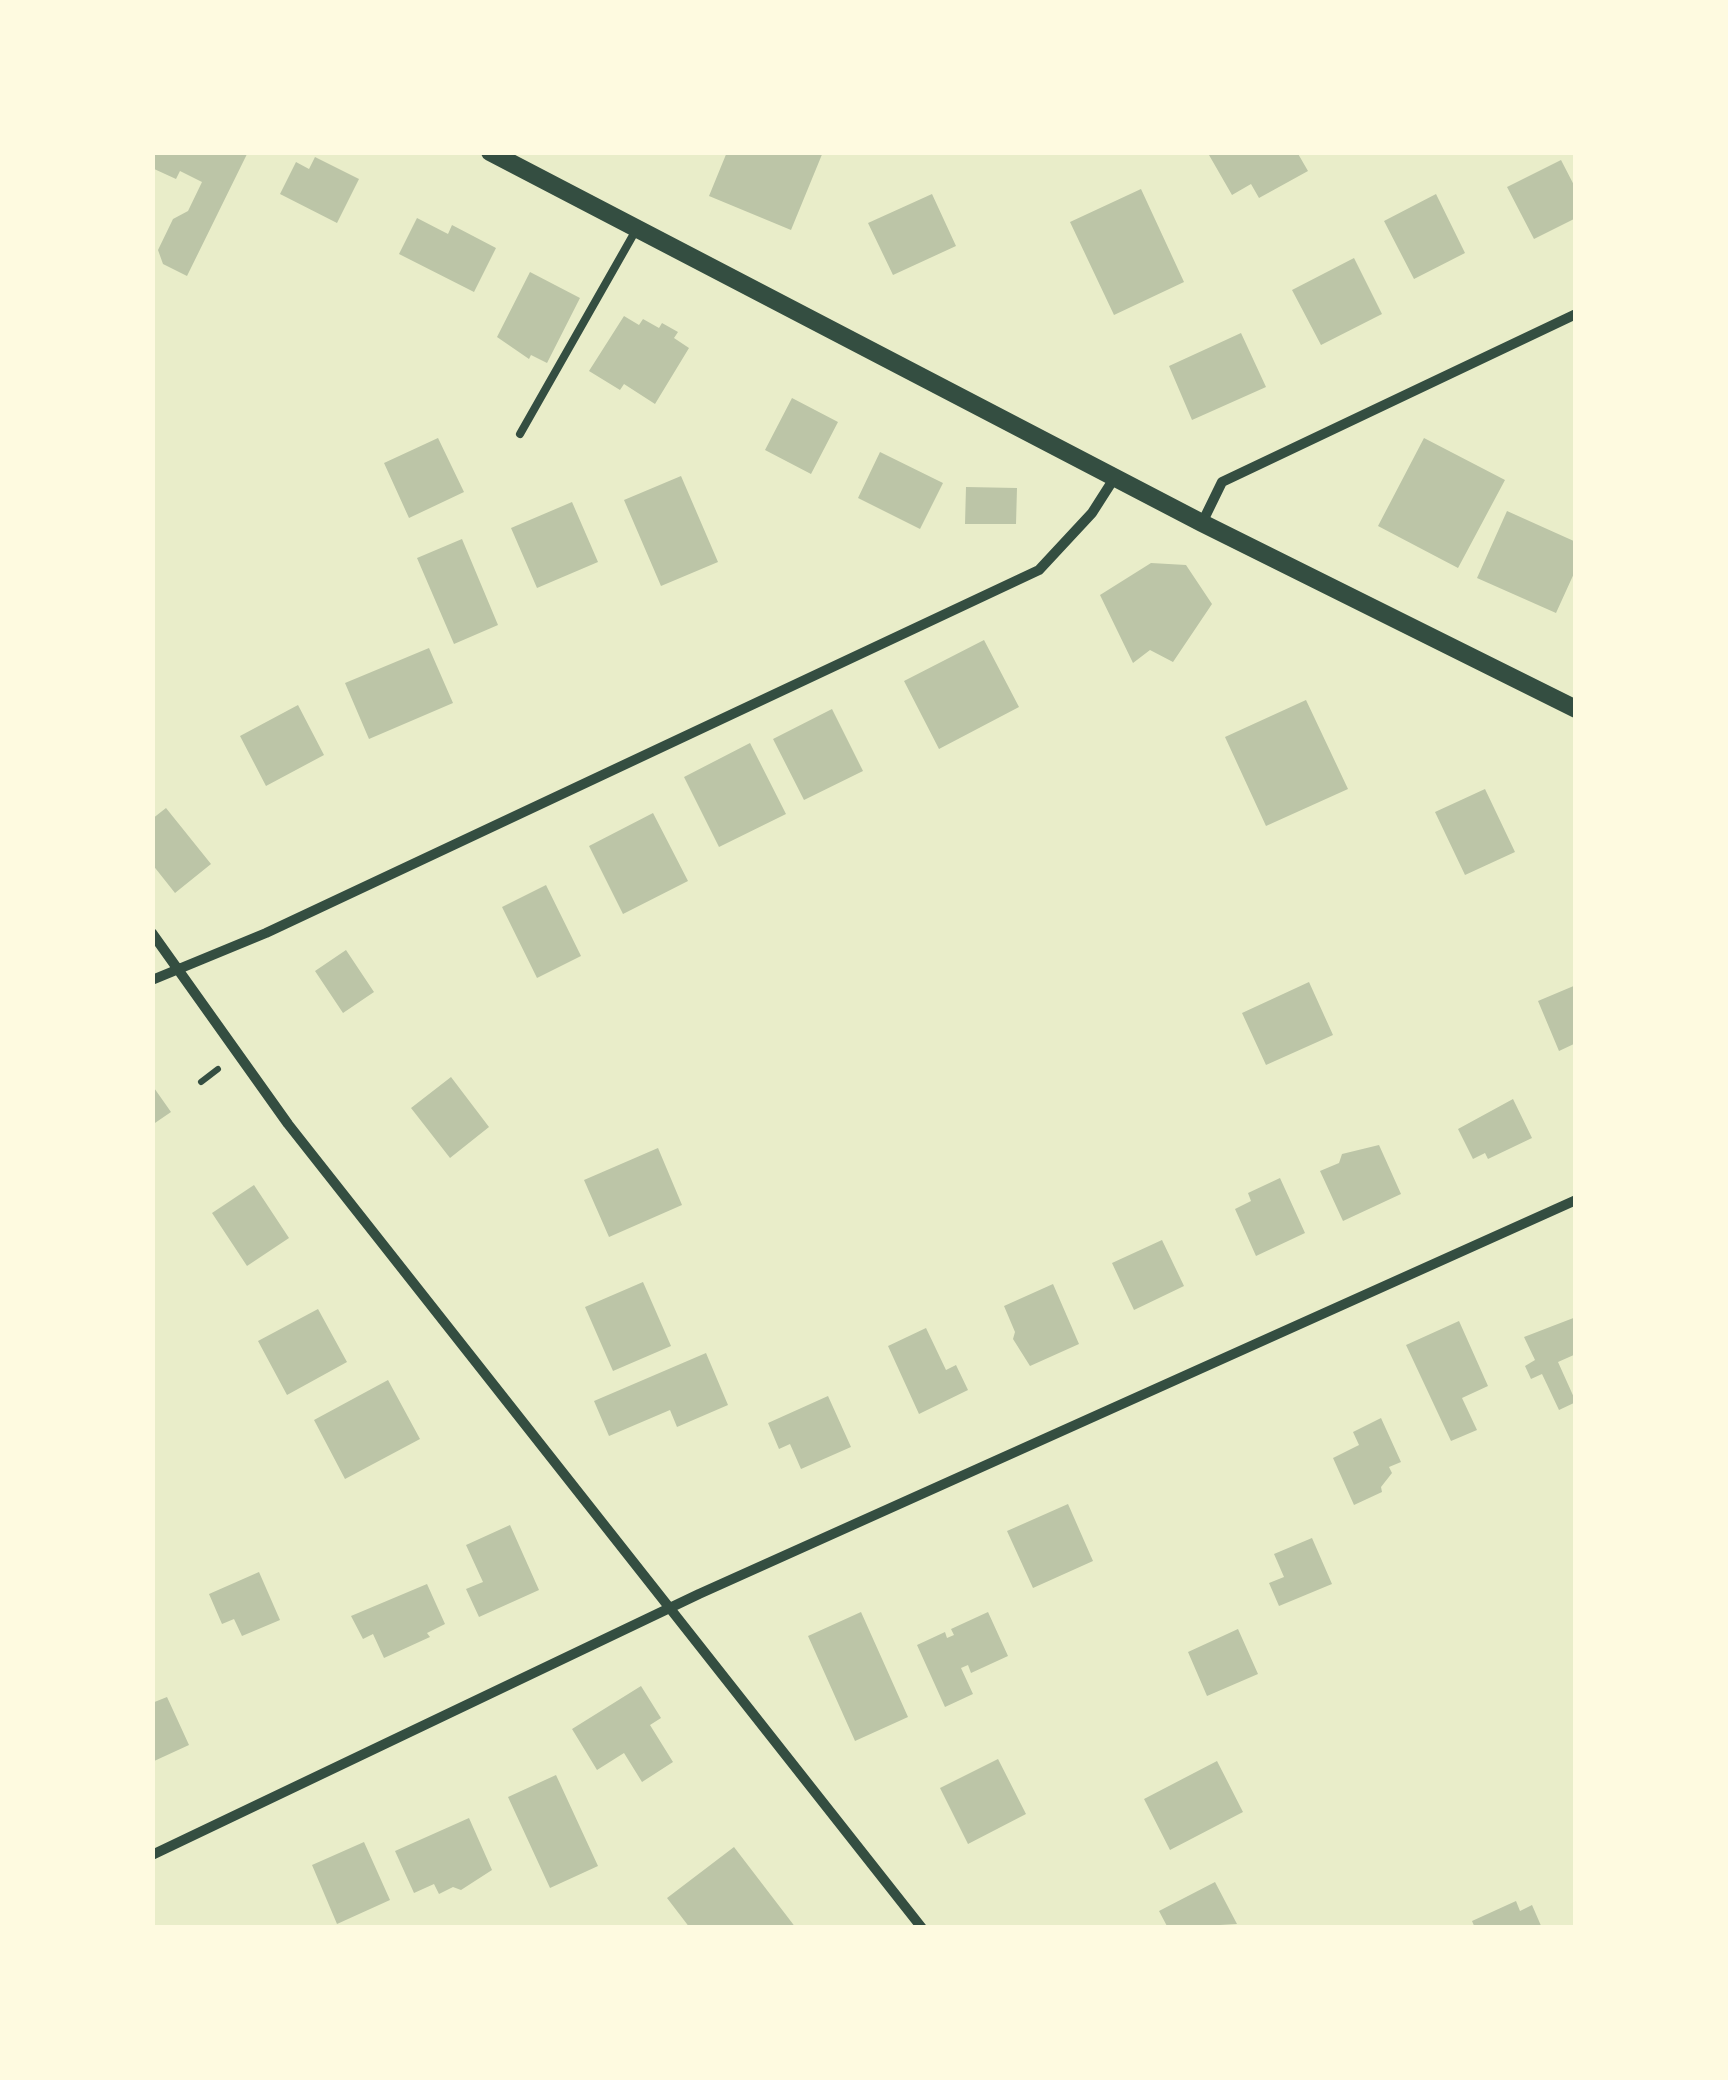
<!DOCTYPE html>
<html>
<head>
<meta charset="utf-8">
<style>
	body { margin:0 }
	#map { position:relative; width:1728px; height:2080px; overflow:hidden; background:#e9edc9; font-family:"Exo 2",sans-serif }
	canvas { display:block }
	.frame { position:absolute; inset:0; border:155px solid #fefae0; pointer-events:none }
</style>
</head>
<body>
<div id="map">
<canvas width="1728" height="2080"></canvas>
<div class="frame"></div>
</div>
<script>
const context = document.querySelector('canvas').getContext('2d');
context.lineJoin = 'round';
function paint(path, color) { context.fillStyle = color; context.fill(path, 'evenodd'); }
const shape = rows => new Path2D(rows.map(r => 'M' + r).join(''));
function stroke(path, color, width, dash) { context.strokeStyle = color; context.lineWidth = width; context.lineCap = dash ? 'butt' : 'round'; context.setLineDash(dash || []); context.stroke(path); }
paint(shape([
	[154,152,248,152,187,276,163,264,158,250,173,219,188,211,202,182,180,171,176,179,152,168],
	[727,152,823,152,791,230,709,196],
	[1214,152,1297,152,1308,171,1259,198,1251,184,1232,195,1209,155],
	[315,157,359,179,337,223,280,194,296,162,309,169],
	[1561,160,1576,189,1576,218,1534,239,1507,187],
	[1141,189,1184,282,1114,315,1070,222],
	[932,194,956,246,893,275,868,223],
	[1436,194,1465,253,1414,279,1384,221],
	[417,218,448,234,452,225,496,248,474,292,399,254],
	[1354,258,1382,314,1321,345,1292,290],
	[530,272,580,298,547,363,531,355,529,359,497,337],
	[624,316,639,325,643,319,659,328,662,323,678,332,674,338,689,348,655,404,624,384,620,390,589,371],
	[1241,333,1266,387,1192,420,1169,366],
	[792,398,838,422,811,474,765,450],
	[438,438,464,492,409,518,384,463],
	[1424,438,1505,480,1458,568,1378,526],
	[880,452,943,483,920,529,858,498],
	[681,476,718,562,661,586,624,500],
	[966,487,1017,488,1016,524,965,524],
	[572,502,598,562,537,588,511,528],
	[1507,511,1576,542,1576,569,1556,613,1477,578],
	[462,539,498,625,454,644,417,558],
	[1151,563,1186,565,1212,604,1173,662,1150,650,1133,663,1100,595],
	[984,640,1019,707,939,749,904,681],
	[429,648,453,703,369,739,345,683],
	[1306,700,1348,789,1266,826,1225,737],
	[298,705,324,755,266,786,240,736],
	[832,709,863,771,804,800,773,739],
	[750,743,786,814,719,847,684,777],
	[1485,789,1515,852,1465,875,1435,812],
	[166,808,211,864,175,893,152,864,152,819],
	[653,813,688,881,623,914,589,846],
	[546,885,581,956,537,978,502,907],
	[346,950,374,992,343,1013,315,971],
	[1309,982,1333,1035,1266,1065,1242,1013],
	[1576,985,1576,1043,1559,1051,1538,1001],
	[451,1077,489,1127,450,1158,411,1108],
	[152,1085,171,1112,152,1125],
	[1513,1099,1532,1138,1488,1159,1485,1153,1473,1159,1458,1129],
	[1379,1145,1401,1194,1343,1221,1320,1171,1339,1163,1342,1154],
	[658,1148,682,1205,609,1237,584,1180],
	[1280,1178,1305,1233,1256,1256,1235,1209,1251,1201,1248,1193],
	[254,1185,289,1238,247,1266,212,1213],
	[1162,1240,1184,1286,1134,1310,1112,1263],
	[643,1282,671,1346,613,1371,585,1307],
	[1053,1284,1079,1344,1030,1366,1013,1339,1015,1332,1004,1306],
	[318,1309,347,1362,287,1395,258,1341],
	[1576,1317,1576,1354,1558,1362,1576,1402,1559,1410,1542,1374,1531,1379,1525,1366,1535,1360,1524,1337],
	[1459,1321,1488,1386,1462,1398,1477,1430,1451,1441,1406,1345],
	[926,1328,946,1370,956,1365,968,1390,919,1414,888,1346],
	[706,1353,728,1405,677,1427,670,1410,609,1436,594,1401],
	[388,1380,420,1439,345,1479,314,1420],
	[828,1396,851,1447,801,1469,790,1444,779,1449,768,1423],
	[1381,1418,1401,1462,1389,1467,1392,1473,1381,1487,1382,1492,1354,1505,1333,1458,1359,1445,1353,1432],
	[1068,1504,1093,1561,1033,1588,1007,1531],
	[510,1525,539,1590,479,1617,466,1589,483,1582,466,1545],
	[1312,1538,1332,1584,1279,1606,1269,1583,1284,1577,1274,1554],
	[259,1572,280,1620,242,1636,234,1619,222,1624,209,1594],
	[427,1584,445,1624,427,1633,430,1637,384,1658,373,1634,363,1639,351,1616],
	[861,1612,908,1717,855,1741,808,1636],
	[988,1612,1008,1656,971,1673,968,1665,961,1668,973,1694,945,1707,917,1645,945,1632,947,1638,954,1635,951,1629],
	[1238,1629,1258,1674,1207,1696,1188,1652],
	[641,1686,661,1718,650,1725,673,1762,642,1782,624,1753,597,1770,572,1729],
	[167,1697,189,1745,152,1762,152,1703],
	[998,1759,1026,1814,968,1844,940,1788],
	[1217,1761,1243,1812,1170,1850,1144,1799],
	[556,1775,598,1866,550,1888,508,1797],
	[469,1818,492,1870,461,1890,453,1887,439,1894,434,1884,414,1893,395,1851],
	[364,1842,390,1900,337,1924,312,1865],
	[734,1847,796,1928,690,1928,667,1898],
	[1215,1882,1237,1924,1168,1928,1159,1911],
	[1516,1901,1520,1911,1532,1905,1542,1928,1475,1928,1472,1921]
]), '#bcc5a7');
stroke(shape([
	[201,1082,218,1069]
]), '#344e41', 6);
stroke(shape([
	[520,434,636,230]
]), '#344e41', 8);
stroke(shape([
	[1202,523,1222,482,1576,314],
	[152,933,288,1124,922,1928],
	[152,980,266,933,1039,570,1092,513,1115,477],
	[152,1855,699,1594,1576,1200]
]), '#344e41', 10);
stroke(shape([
	[490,152,1202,523,1576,709]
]), '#344e41', 18);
</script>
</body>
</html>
